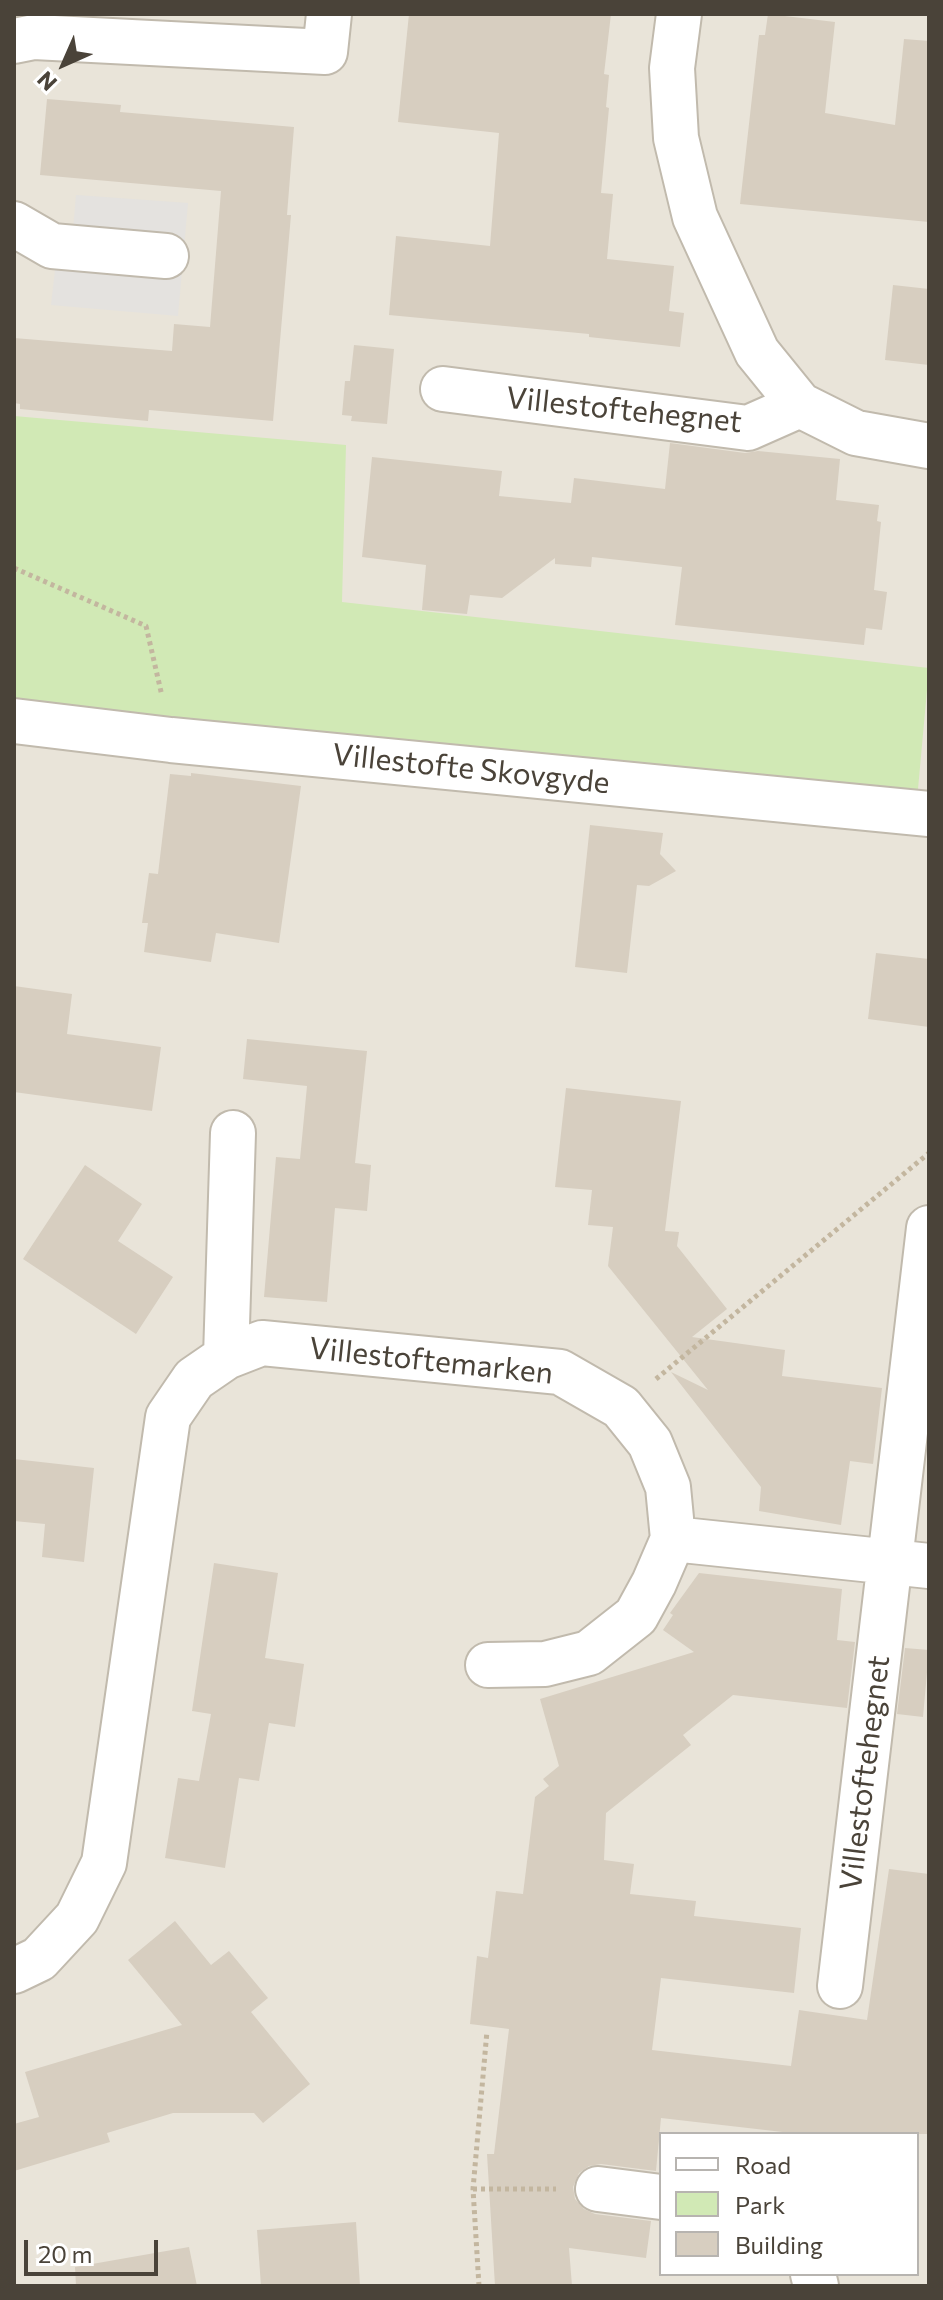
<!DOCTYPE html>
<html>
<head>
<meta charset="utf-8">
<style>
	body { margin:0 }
	#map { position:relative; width:943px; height:2300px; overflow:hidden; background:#f5f2eb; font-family:Commissioner,sans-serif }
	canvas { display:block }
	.frame { position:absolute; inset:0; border:16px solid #4a4339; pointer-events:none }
	.legend { position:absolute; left:659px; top:2132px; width:260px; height:144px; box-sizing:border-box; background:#fff; border:2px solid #b7b4b0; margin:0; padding:10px 14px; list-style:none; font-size:24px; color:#4a4339 }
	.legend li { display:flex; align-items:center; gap:16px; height:40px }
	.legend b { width:40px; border:2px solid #b7b4b0 }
	.north { position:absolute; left:24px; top:24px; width:80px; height:80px; -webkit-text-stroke:6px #fff; paint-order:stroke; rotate:225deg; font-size:22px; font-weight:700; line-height:32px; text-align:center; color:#4a4339 }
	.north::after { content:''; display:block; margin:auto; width:28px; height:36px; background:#4a4339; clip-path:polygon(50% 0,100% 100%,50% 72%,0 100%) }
	.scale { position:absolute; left:24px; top:2240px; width:134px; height:36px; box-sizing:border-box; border:4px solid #4a4339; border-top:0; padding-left:10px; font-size:24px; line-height:28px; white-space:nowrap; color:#4a4339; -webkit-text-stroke:6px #fff; paint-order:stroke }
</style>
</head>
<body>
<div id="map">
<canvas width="943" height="2300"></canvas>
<div class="frame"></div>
<ul class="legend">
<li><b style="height:10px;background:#fff"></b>Road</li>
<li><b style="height:22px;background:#d1e9b5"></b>Park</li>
<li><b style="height:22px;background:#d7cec0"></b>Building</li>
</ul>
<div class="north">N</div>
<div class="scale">20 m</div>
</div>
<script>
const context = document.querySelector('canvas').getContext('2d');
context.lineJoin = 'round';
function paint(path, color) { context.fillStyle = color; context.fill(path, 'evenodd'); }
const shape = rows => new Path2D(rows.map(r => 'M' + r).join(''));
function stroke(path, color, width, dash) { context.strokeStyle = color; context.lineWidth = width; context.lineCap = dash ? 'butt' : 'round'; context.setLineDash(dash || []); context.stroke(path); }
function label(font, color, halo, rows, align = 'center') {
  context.font = font + ' Commissioner,sans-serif'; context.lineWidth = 8; context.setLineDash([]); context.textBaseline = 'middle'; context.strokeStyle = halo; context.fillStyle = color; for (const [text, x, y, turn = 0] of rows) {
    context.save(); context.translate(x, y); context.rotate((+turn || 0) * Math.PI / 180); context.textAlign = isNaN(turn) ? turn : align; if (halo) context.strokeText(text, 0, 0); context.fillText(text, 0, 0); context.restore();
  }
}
paint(shape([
	[14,14,929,14,929,2286,14,2286],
	[661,2134,917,2134,917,2274,661,2274]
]), '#e9e4d9');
paint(shape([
	[14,416,346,445,342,602,929,668,917,800,14,701]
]), '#d1e9b5');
paint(shape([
	[76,195,188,203,178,316,51,305,55,270,73,230]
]), '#e4e2df');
paint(shape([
	[409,14,611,14,604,74,609,75,606,107,609,108,601,193,613,194,607,259,674,266,669,311,684,313,680,347,589,337,589,334,389,315,396,236,490,246,499,133,398,122],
	[768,14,835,22,825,113,895,125,904,39,929,41,929,222,740,204,759,35,765,35],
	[47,99,121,105,120,112,294,127,287,215,291,215,273,421,149,410,148,421,20,409,20,404,14,403,14,338,172,351,174,324,210,327,221,191,40,175],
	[893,285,929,289,929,365,885,360],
	[354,345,394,349,387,424,351,421,352,416,342,415,345,381,350,381],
	[670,443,745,453,758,451,840,459,836,500,879,505,877,521,881,522,874,590,887,592,882,630,866,628,864,645,675,625,682,567,592,557,591,567,555,564,555,558,502,598,470,595,467,614,422,610,426,565,362,557,372,457,502,471,499,496,571,503,574,478,665,489],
	[191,773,301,786,279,943,216,933,211,962,144,952,148,923,142,923,149,873,158,874,170,774,191,776],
	[590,825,663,833,660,854,676,871,649,886,637,885,627,973,575,967],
	[876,953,929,959,929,1027,868,1019],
	[14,986,72,994,67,1034,161,1047,152,1111,14,1092],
	[247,1039,367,1051,355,1163,371,1165,367,1211,335,1208,327,1302,264,1297,276,1157,300,1159,307,1086,243,1079],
	[566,1088,681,1101,665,1231,679,1232,677,1246,727,1309,692,1337,785,1350,782,1376,882,1388,873,1464,850,1461,841,1525,759,1511,761,1487,671,1372,708,1390,608,1266,613,1227,588,1225,592,1190,555,1187],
	[85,1165,142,1204,118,1241,173,1277,136,1334,23,1259],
	[14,1459,94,1468,84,1562,42,1557,45,1524,14,1521],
	[214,1563,278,1573,265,1658,304,1664,295,1727,269,1723,259,1781,239,1778,225,1868,165,1858,178,1778,199,1781,211,1714,192,1711],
	[699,1573,842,1589,837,1640,855,1642,847,1708,733,1695,683,1735,691,1745,606,1813,604,1860,634,1864,630,1894,696,1901,694,1916,801,1928,794,1993,661,1978,652,2050,791,2066,799,2010,867,2020,889,1869,929,1874,929,2134,800,2134,661,2118,656,2171,601,2164,589,2166,579,2173,573,2187,575,2199,584,2209,595,2214,651,2221,646,2258,569,2248,572,2286,495,2286,487,2154,494,2154,509,2029,470,2024,477,1956,488,1958,496,1891,523,1894,535,1797,549,1786,543,1779,559,1766,540,1699,694,1652,663,1630,673,1615,670,1613],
	[905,1648,929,1650,923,1717,897,1714],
	[175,1921,211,1965,229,1951,268,1998,251,2012,310,2084,263,2123,254,2113,173,2113,107,2133,110,2142,14,2171,14,2124,39,2117,25,2072,182,2025,128,1960],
	[356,2222,360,2286,261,2286,257,2230],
	[189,2247,197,2286,76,2286,75,2267]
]), '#d7cec0');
const minor = shape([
	[679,14,672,68,676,138,695,217,757,352,800,405,856,433,929,446],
	[14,41,34,37,325,52,329,14],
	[14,224,52,246,166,256],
	[443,389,748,428,800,405],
	[14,721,171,740,929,814],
	[226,1357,233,1133],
	[673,1539,929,1566],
	[14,1971,39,1959,77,1918,104,1863,168,1417,194,1379,226,1357,262,1343,560,1372,621,1407,650,1443,668,1487,673,1539,654,1583,636,1616,589,1653,545,1664,488,1665],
	[840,1986,929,1228],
	[598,2189,661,2197],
	[813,2274,816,2286]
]);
stroke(minor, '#c1baad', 48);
stroke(shape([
	[14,568,146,626,162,696],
	[656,1379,929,1153],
	[473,2189,556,2189],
	[479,2286,473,2189,487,2031]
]), '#c3b69f', 5, [4, 4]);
stroke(minor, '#fff', 44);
label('30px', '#4a4339', '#fff', [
	["Villestoftehegnet",624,410,6],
	["Villestofte Skovgyde",471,769,6],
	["Villestoftemarken",431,1361,6],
	["Villestoftehegnet",865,1773,-83]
]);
</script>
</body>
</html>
